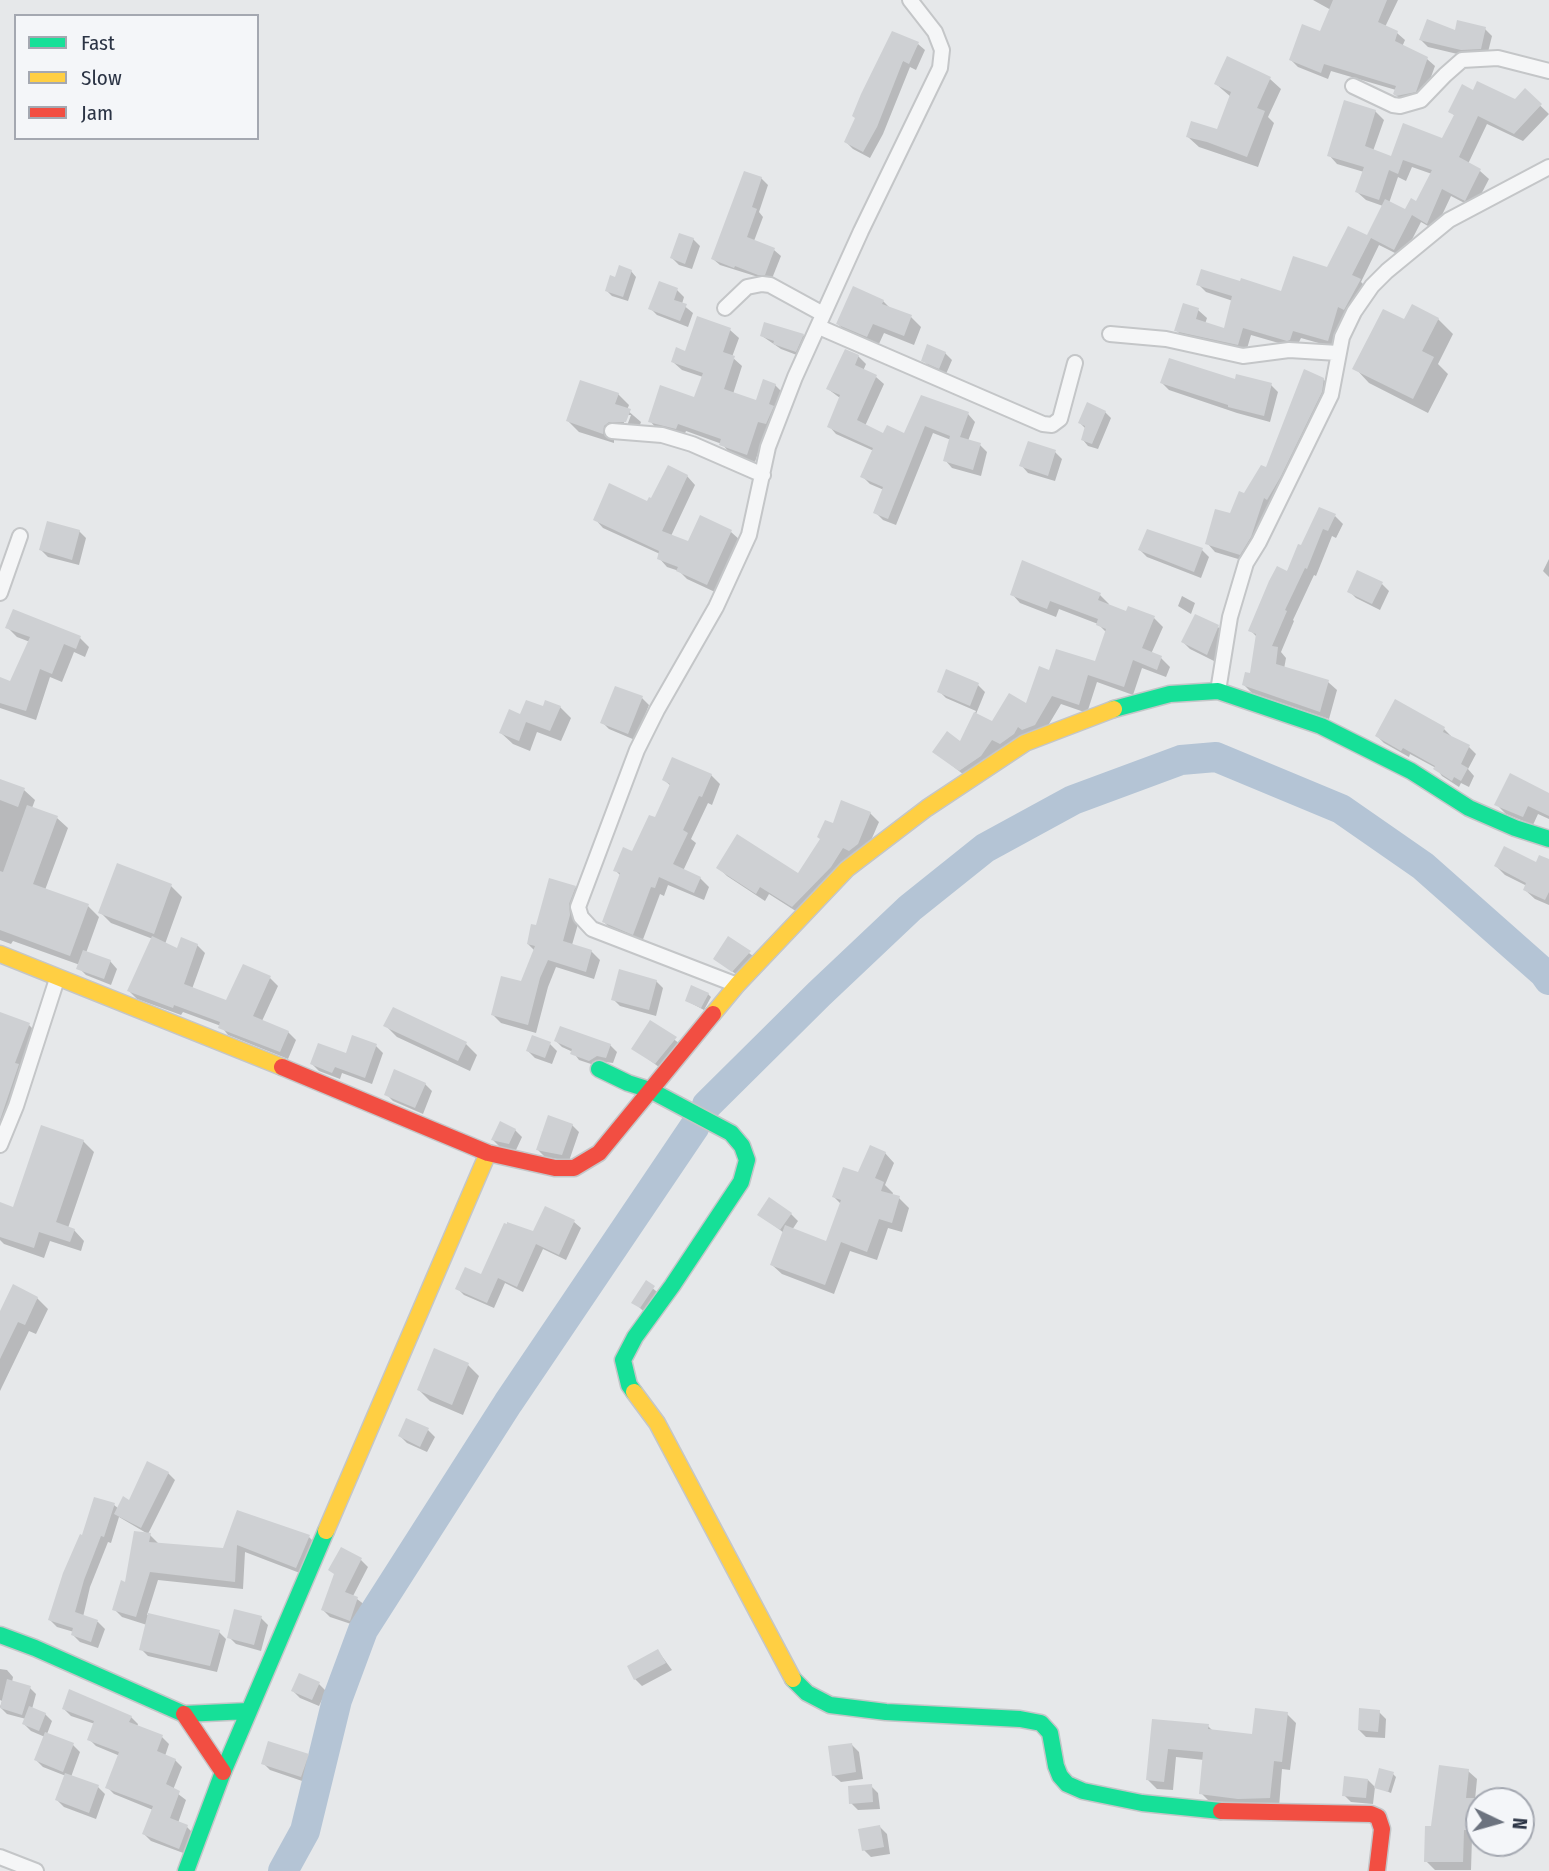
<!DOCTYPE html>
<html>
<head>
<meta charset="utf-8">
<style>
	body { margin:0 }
	#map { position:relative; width:1549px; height:1871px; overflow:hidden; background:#e6e8ea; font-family:"Fira Sans Condensed",sans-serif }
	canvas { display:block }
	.legend { position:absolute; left:14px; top:14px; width:245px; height:126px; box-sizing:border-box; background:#f4f6f9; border:2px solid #a4a8b1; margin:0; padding:9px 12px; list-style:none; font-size:21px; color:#2b3445 }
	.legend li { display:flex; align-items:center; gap:14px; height:35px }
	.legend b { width:35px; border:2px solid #a4a8b1 }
	.north { position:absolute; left:1465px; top:1787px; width:70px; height:70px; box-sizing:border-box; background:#f4f6f9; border:2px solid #a4a8b1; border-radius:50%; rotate:95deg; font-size:19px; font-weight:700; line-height:28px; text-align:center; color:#2b3445 }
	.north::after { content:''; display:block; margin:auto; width:24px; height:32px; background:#6c737f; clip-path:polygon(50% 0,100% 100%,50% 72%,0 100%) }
</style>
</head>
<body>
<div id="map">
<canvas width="1549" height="1871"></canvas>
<ul class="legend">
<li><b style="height:9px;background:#16e098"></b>Fast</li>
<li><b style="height:9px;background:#ffcf43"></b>Slow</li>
<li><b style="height:9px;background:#f24e42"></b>Jam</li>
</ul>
<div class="north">N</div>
</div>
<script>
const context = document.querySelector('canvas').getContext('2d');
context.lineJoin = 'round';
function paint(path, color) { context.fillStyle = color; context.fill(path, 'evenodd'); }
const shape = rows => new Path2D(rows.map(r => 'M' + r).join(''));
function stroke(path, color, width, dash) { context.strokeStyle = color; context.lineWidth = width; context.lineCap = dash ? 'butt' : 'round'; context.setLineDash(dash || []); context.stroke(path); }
paint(shape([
	[1313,0,1398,0,1385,27,1397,33,1405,40,1402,47,1427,59,1435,66,1423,99,1402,101,1395,94,1396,90,1331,71,1328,79,1298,67,1291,60,1321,33,1331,10],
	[1485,29,1492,36,1487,56,1470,57,1428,47,1421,40],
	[918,44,925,50,916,70,910,67,883,134,870,158,853,149,846,142,857,119,854,116],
	[1228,59,1270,79,1281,89,1268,117,1274,123,1258,167,1199,147,1188,137,1218,131,1231,97,1216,84],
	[1525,91,1549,114,1523,141,1487,124,1468,164,1480,171,1489,179,1474,208,1451,196,1435,230,1421,222,1403,257,1379,245,1361,282,1368,289,1336,348,1301,338,1296,348,1251,335,1246,352,1185,339,1176,330,1198,310,1207,318,1205,324,1225,330,1233,301,1206,292,1198,284,1282,293,1328,269,1367,237,1383,206,1366,200,1357,192,1364,172,1337,164,1329,155,1375,111,1384,120,1373,151,1392,158,1443,140,1455,116,1451,112,1474,92,1515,101],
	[1412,167,1432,174,1417,204,1405,211,1389,203,1398,177,1406,181],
	[761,178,768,185,759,212,763,217,754,241,774,250,781,256,771,281,720,265,713,259],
	[693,239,700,246,692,269,679,265,672,258],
	[631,271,636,277,628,301,612,296,607,291,616,279],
	[677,290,684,297,682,304,693,313,688,327,657,315,650,308],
	[883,301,891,309,911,317,921,327,914,345,884,333,878,346,848,334,838,324],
	[1413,306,1438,319,1453,334,1438,364,1448,374,1428,413,1369,383,1355,368,1405,322],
	[730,330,739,338,732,357,742,366,733,394,757,402,775,385,784,394,775,432,766,429,755,462,730,453,722,444,686,431,684,436,658,430,650,421,695,399,703,377,682,370,673,362],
	[803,335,809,341,802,357,781,349,762,336],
	[945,353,952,360,946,374,930,367,923,360],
	[858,356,866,364,863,371,876,377,884,384,865,426,883,436,905,436,922,397,968,414,975,422,968,441,980,445,987,452,981,476,952,468,945,460,951,440,933,433,896,525,883,520,875,512,884,490,870,484,863,477,874,451,836,434,829,426,840,398,828,389],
	[1323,379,1332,388,1248,562,1215,552,1207,543,1232,515,1267,469],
	[1236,381,1271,385,1278,392,1270,422,1237,413,1169,390,1162,383],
	[618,394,629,405,627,410,641,422,637,433,614,437,614,443,579,432,568,421],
	[627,415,631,415,625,431,621,430],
	[1105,412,1111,418,1098,449,1088,446,1083,440,1086,429,1080,423],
	[1055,452,1062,459,1055,481,1028,473,1021,465],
	[687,476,695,485,671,536,689,543,701,517,731,532,740,540,715,592,687,579,679,571,667,567,659,558,660,554,603,528,595,519,648,503],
	[1335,516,1343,524,1336,538,1332,536,1316,576,1314,575,1293,620,1294,621,1281,652,1286,658,1284,669,1328,682,1337,690,1329,719,1252,693,1244,685,1252,675,1258,638,1251,631,1302,547],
	[79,531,86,538,79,565,48,557,41,550],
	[1148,531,1202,550,1209,557,1201,578,1147,557,1140,550],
	[1549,559,1549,577,1543,571],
	[1382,584,1389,591,1380,610,1356,598,1349,591],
	[1012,594,1100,595,1109,604,1108,606,1127,613,1154,618,1163,627,1151,654,1161,658,1170,667,1166,677,1142,668,1133,695,1097,682,1087,713,1061,704,1043,734,969,779,935,752,960,743,976,711,946,698,939,691,978,685,985,692,976,714,993,723,1027,706,1051,672,1096,664,1107,633,1098,624,1059,609,1056,617,1020,603],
	[1182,596,1195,603,1191,614,1178,606],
	[7,627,80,638,89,647,85,657,74,652,62,682,50,677,36,720,0,708,0,679,11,683,30,642,17,637],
	[1218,627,1225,634,1214,661,1190,649,1183,642],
	[642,698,649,705,635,740,609,729,602,722],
	[560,707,571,718,561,741,537,732,530,751,513,744,501,733,521,716,544,709],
	[1444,729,1451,736,1450,737,1469,747,1476,754,1468,769,1474,776,1469,787,1461,783,1459,787,1442,776,1436,768,1410,754,1409,757,1384,743,1377,736],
	[711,775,720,784,712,805,708,803,691,839,696,843,683,871,700,878,709,887,704,900,668,885,664,896,660,894,642,942,613,931,604,922,621,876,615,870,633,854,655,820,671,786,664,780],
	[0,781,24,790,35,800,32,808,57,818,68,828,45,890,88,906,99,917,86,953,110,961,117,969,111,985,86,975,79,968,80,965,13,941,11,944,0,940],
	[1549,795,1549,819,1538,814,1533,825,1506,814,1496,804],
	[870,813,879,822,866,852,802,915,769,894,765,901,727,876,718,867,798,876,833,826],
	[1549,861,1549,905,1535,899,1525,890,1527,886,1505,875,1496,866],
	[171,886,182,897,165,944,178,950,197,945,205,953,192,989,227,1002,270,978,278,986,262,1021,288,1032,296,1040,288,1059,228,1035,221,1026,183,1012,181,1015,137,999,129,991,153,939,111,923,100,912],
	[575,887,583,895,577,913,578,924,572,945,591,951,600,960,594,979,556,967,548,987,536,1033,501,1023,493,1015,522,983,535,951,528,944],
	[729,938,757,959,740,977,715,959],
	[656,981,663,988,656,1016,620,1006,613,999],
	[708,994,711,997,704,1010,687,1001],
	[393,1009,466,1044,477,1055,470,1071,397,1037,386,1026],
	[0,1015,29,1025,37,1033,0,1130],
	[650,1022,683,1046,663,1070,633,1048],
	[556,1041,610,1045,617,1052,613,1063,605,1062,597,1066,579,1060,573,1052,562,1047],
	[550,1044,557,1051,552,1064,535,1058,528,1051],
	[376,1046,383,1053,372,1084,342,1073,340,1079,319,1071,312,1064],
	[425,1084,432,1091,423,1114,393,1101,386,1094],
	[572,1125,579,1132,569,1161,545,1157,538,1150],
	[515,1130,522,1137,516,1150,500,1147,493,1140],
	[83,1141,94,1152,68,1228,74,1230,84,1241,81,1251,50,1241,44,1258,4,1244,0,1240,0,1214,14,1209],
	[885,1153,894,1163,885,1185,893,1193,892,1196,899,1198,909,1208,902,1232,888,1228,877,1260,850,1251,834,1294,782,1274,772,1265,784,1233,759,1214,791,1214,798,1221,792,1230,827,1243,841,1204,834,1197],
	[546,1208,574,1222,581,1228,566,1260,543,1249,523,1292,505,1283,494,1308,464,1295,457,1288,482,1276,534,1233],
	[646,1283,661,1295,647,1314,634,1303],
	[14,1287,37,1298,48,1309,36,1334,29,1331,0,1391,0,1315],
	[468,1365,479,1376,463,1415,430,1401,419,1390],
	[428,1430,435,1437,427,1452,407,1443,400,1436],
	[168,1473,175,1480,148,1534,119,1517,111,1543,108,1542,90,1587,83,1617,98,1622,105,1629,98,1648,80,1642,73,1635,74,1632,57,1627,50,1620,114,1505,119,1509],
	[238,1512,309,1537,317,1545,305,1575,245,1552,243,1589,158,1580,147,1615,219,1632,226,1639,217,1672,148,1656,141,1649,147,1625,122,1617,114,1609,150,1535,159,1544,224,1550],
	[341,1549,361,1560,368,1567,353,1596,365,1605,357,1626,330,1617,323,1610,336,1575],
	[261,1618,268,1625,261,1651,236,1644,229,1637],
	[658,1651,672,1670,642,1686,635,1679],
	[0,1669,7,1670,13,1677,12,1682,30,1688,36,1694,32,1709,45,1714,52,1721,47,1734,73,1745,80,1752,71,1777,98,1787,105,1794,96,1819,64,1807,57,1800,66,1776,43,1767,36,1760,45,1737,31,1731,24,1724,26,1719,7,1714,0,1707,2,1701,0,1700],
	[319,1684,326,1691,319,1706,300,1698,293,1691],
	[64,1709,131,1717,138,1724,137,1727,162,1737,169,1744,165,1756,175,1760,182,1767,173,1790,186,1800,178,1823,187,1827,194,1834,186,1854,151,1841,144,1834,153,1810,114,1794,107,1787,120,1756,96,1746,89,1739,95,1724,71,1716],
	[1379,1712,1386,1719,1385,1738,1366,1737,1359,1730],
	[1287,1714,1296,1723,1290,1770,1282,1769,1279,1807,1210,1802,1201,1793,1204,1760,1176,1757,1173,1790,1157,1789,1148,1780,1154,1721,1208,1726,1213,1731,1253,1736],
	[852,1745,859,1752,863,1779,841,1782,833,1775],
	[308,1755,315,1762,308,1783,270,1770,263,1763],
	[1468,1771,1477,1779,1475,1800,1500,1801,1479,1801,1479,1838,1472,1838,1471,1870,1435,1870,1426,1861,1433,1828],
	[1393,1774,1396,1777,1391,1793,1376,1787],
	[1368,1780,1375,1787,1373,1804,1351,1802,1344,1795],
	[871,1786,878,1793,880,1809,858,1810,851,1803],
	[880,1827,887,1834,890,1854,871,1857,864,1850]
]), '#0003');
stroke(shape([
	[707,1105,819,994,910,908,985,848,1073,800,1181,760,1216,757,1341,809,1423,866,1544,973,1549,980],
	[283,1871,305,1831,337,1700,363,1630,508,1403,695,1126]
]), '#b4c4d5', 30);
paint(shape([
	[1333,0,1387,0,1378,22,1398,31,1395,41,1428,57,1416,92,1396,96,1393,94,1396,86,1324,64,1321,73,1289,60,1302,24,1320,31],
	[1427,19,1455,30,1457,20,1486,27,1481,49,1461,50,1419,40],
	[892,31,919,42,909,64,903,61,877,127,863,152,844,142,855,118,852,116,861,94],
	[1227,56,1271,77,1257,108,1265,111,1247,157,1207,142,1186,137,1191,121,1217,129,1231,92,1214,84],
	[1477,81,1515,99,1525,88,1542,104,1514,134,1478,116,1459,157,1481,169,1465,201,1442,189,1427,224,1412,215,1394,250,1371,238,1352,275,1361,279,1344,310,1338,307,1328,341,1293,331,1290,340,1287,341,1243,328,1238,345,1174,331,1183,303,1199,308,1196,319,1224,328,1232,296,1196,285,1201,269,1240,281,1241,278,1281,291,1293,256,1327,267,1348,226,1367,235,1385,199,1405,209,1411,198,1416,201,1432,170,1403,160,1398,174,1389,170,1379,200,1355,192,1364,167,1327,156,1344,100,1376,110,1365,146,1391,156,1403,123,1442,138,1454,115,1448,112,1462,84,1473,90],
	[744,171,762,177,752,207,757,209,747,237,775,248,765,275,758,275,735,266,734,268,711,259],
	[679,233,694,238,685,264,670,258],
	[619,265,632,270,623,297,605,291,610,275,615,277],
	[659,281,678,288,674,300,687,304,680,321,648,309],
	[853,286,884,300,882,304,912,315,904,336,873,324,867,337,836,324],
	[1412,304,1439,318,1422,351,1434,357,1413,399,1352,369,1383,309,1404,319],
	[697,316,731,328,723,352,735,356,724,389,756,400,763,379,776,384,769,404,774,406,766,424,758,422,747,455,719,445,721,439,678,424,676,429,648,422,660,385,694,397,703,373,671,362,676,347,685,351],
	[764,322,804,334,796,352,773,344,774,341,760,336],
	[927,344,946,352,939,369,921,361],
	[845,349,859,355,855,365,877,375,857,420,883,433,887,425,904,433,921,395,969,412,960,437,981,443,973,470,943,461,950,436,925,426,888,519,873,513,883,487,860,477,873,448,827,427,840,395,826,389],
	[1169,358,1235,379,1236,374,1272,383,1264,416,1228,407,1228,405,1160,383],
	[1304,369,1324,378,1322,392,1280,478,1267,500,1264,498,1251,537,1240,555,1205,544,1215,509,1230,513,1239,491,1244,493,1261,465,1266,467],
	[580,380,619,393,615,404,631,409,626,422,609,422,604,426,603,434,566,421],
	[1087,402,1106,411,1092,444,1081,440,1085,426,1078,423],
	[1028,441,1056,450,1048,476,1019,466],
	[668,465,688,475,662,531,688,541,700,515,732,530,707,585,676,571,678,567,657,559,659,551,593,520,609,483,647,501,649,497,651,498],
	[1319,507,1336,514,1328,531,1323,529,1307,569,1305,568,1285,610,1287,611,1272,646,1278,647,1276,664,1329,680,1320,712,1242,685,1245,672,1250,673,1256,634,1248,631,1269,581,1277,566,1287,571,1298,544,1301,545],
	[47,521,80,530,72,560,39,550],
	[1147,529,1203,548,1194,572,1138,550],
	[1022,560,1101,593,1098,600,1126,611,1128,606,1155,616,1142,648,1162,656,1157,670,1133,660,1124,687,1088,675,1079,705,1052,696,1035,725,1022,730,1018,727,1014,734,1000,744,992,740,981,756,959,771,932,752,947,731,960,741,974,712,992,721,1009,693,1026,703,1039,666,1049,670,1056,649,1095,661,1106,629,1096,625,1098,619,1050,601,1047,609,1010,595],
	[1357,570,1383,582,1372,604,1347,592],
	[13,609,81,636,76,649,64,644,52,674,40,669,26,711,0,703,0,677,10,681,30,637,5,628],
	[1195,614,1219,625,1207,655,1181,642],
	[946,669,979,683,970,706,937,692],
	[615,686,643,696,628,734,600,723],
	[1395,699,1445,727,1443,732,1470,745,1461,764,1468,768,1461,781,1454,777,1452,781,1433,769,1435,766,1403,748,1401,751,1375,736],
	[526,700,543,706,545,700,561,706,550,731,526,722,519,741,499,733,509,709,520,714],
	[672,757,712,774,702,797,699,796,683,830,688,833,673,864,701,877,694,893,659,877,655,888,651,887,633,935,602,922,620,873,613,871,623,847,632,851,649,815,655,817,670,784,662,780],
	[1510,773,1549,793,1549,816,1528,806,1523,817,1494,805],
	[0,779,25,788,18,807,0,800],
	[841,800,871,812,858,844,849,851,843,848,831,867,792,907,760,887,756,894,716,868,737,834,798,873,820,839,817,837,825,820,833,823],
	[27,805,58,816,33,884,89,904,70,956,0,930,0,871,3,872],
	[1504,846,1536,862,1539,855,1549,859,1549,892,1545,900,1523,890,1526,883,1494,866],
	[117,863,172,884,154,934,98,913],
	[549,878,576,886,569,904,570,915,563,941,592,950,586,972,548,960,540,978,528,1025,491,1015,501,976,521,981,535,946,527,944,531,924,536,925],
	[152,936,177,948,181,937,198,944,184,984,226,1000,243,964,271,976,253,1016,289,1031,280,1052,218,1028,220,1022,174,1005,173,1008,127,991],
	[728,936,751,951,732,972,713,959],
	[83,950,111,960,104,979,76,969],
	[619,969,657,980,649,1010,611,1000],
	[691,985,709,993,701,1008,685,1001],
	[393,1007,467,1042,458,1061,383,1026],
	[0,1012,30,1023,15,1063,19,1064,0,1120],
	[650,1020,677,1037,655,1064,631,1049],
	[560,1026,611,1044,606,1058,597,1056,589,1061,570,1054,572,1049,554,1041],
	[352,1035,377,1044,365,1078,335,1067,332,1073,310,1064,318,1043,346,1053],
	[532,1035,551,1042,545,1058,526,1051],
	[394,1069,426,1083,415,1108,384,1095],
	[548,1115,573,1124,562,1155,536,1150],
	[500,1121,516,1129,509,1144,491,1140],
	[41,1125,84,1140,56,1222,75,1229,70,1242,39,1232,34,1248,0,1237,0,1202,13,1207],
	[870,1145,886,1152,875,1178,884,1182,881,1191,900,1196,892,1223,879,1219,867,1252,841,1242,825,1285,770,1265,785,1225,826,1241,841,1200,832,1197,843,1167,858,1172],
	[769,1197,792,1213,780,1230,757,1215],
	[545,1206,575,1220,559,1255,536,1244,517,1287,498,1278,487,1303,455,1289,465,1267,481,1274,504,1223,507,1224,507,1222,533,1231],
	[646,1280,655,1286,640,1308,631,1303],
	[13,1284,38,1297,25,1325,18,1322,0,1359,0,1311],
	[434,1348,469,1363,452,1405,417,1390],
	[406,1418,429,1428,420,1447,398,1436],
	[147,1461,169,1472,141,1528,114,1514,123,1496,129,1500],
	[94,1497,115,1503,104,1537,101,1536,84,1580,75,1612,98,1620,91,1642,71,1635,73,1628,48,1620,63,1573,80,1534,82,1535],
	[237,1510,310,1535,296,1568,237,1545,235,1582,150,1572,136,1617,112,1610,121,1580,125,1582,134,1531,151,1533,149,1542,223,1548],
	[341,1547,362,1558,345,1592,358,1597,350,1621,321,1610,334,1574,328,1570],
	[234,1609,262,1616,254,1645,227,1638],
	[148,1613,220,1630,210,1666,139,1650],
	[658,1649,666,1663,634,1680,627,1666],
	[299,1673,320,1682,312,1700,291,1691],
	[7,1679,31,1686,22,1715,0,1708],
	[69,1689,132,1716,129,1722,163,1735,157,1751,176,1759,166,1784,180,1791,170,1818,188,1825,179,1849,142,1834,153,1806,105,1788,119,1752,87,1740,94,1721,62,1709],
	[29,1706,46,1713,39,1731,22,1724],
	[1255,1708,1288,1712,1282,1762,1274,1761,1270,1798,1238,1799,1199,1794,1203,1752,1168,1749,1164,1782,1146,1780,1152,1719,1209,1724,1208,1729,1252,1734],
	[1359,1708,1380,1710,1378,1732,1358,1730],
	[45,1732,74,1743,63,1772,34,1760],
	[268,1741,309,1754,301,1777,261,1764],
	[852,1743,856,1772,832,1776,828,1746],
	[1439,1765,1469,1769,1466,1798,1479,1798,1479,1830,1464,1830,1463,1862,1424,1862,1425,1826,1431,1826],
	[1379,1768,1394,1772,1388,1792,1374,1788],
	[65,1773,99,1785,89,1813,55,1800],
	[1344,1776,1368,1779,1366,1798,1342,1796],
	[872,1784,873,1802,849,1804,848,1786],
	[880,1825,884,1847,862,1851,858,1829]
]), '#ced0d3');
const street = shape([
	[1353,86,1393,105,1400,106,1421,100,1445,75,1462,60,1498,58,1549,71],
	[725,308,747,287,762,284,770,285,823,314],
	[819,327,1043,424,1052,425,1060,419,1075,363],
	[1110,334,1166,339,1243,356,1289,350,1338,353],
	[612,431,662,435,692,444,763,475],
	[0,593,20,536],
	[1218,691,1230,617,1246,563,1259,542,1331,395,1342,337,1354,312,1372,286,1387,271,1449,220,1549,167],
	[737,985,592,929,581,917,578,907,637,750,657,710,716,607,749,535,768,447,795,377,861,231,940,68,942,50,935,32,910,0],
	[0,1145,16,1106,57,979],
	[0,1857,36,1871]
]);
const fast = shape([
	[1114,709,1170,694,1218,691,1321,726,1411,771,1469,808,1515,828,1549,839],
	[599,1069,628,1083,650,1090,731,1133,742,1146,747,1160,741,1182,672,1286,635,1337,623,1360,629,1385,634,1392],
	[0,1635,35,1648,184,1714,248,1711],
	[793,1679,807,1693,830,1705,886,1712,1020,1719,1041,1723,1050,1733,1056,1766,1060,1776,1067,1784,1083,1791,1142,1803,1221,1811],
	[186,1871,223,1772,326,1531]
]);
const slow = shape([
	[0,954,282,1067],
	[713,1014,737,985,847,869,927,808,1025,743,1114,709],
	[634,1392,657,1423,793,1679],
	[326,1531,488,1153]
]);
const jam = shape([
	[282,1067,488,1153,555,1168,574,1168,599,1153,713,1014],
	[184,1714,223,1772],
	[1221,1811,1371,1814,1378,1817,1382,1829,1377,1871]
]);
stroke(street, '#c4c6c8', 18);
stroke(fast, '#c4c6c8', 19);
stroke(slow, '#c4c6c8', 19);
stroke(jam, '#c4c6c8', 19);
stroke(street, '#f5f6f7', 14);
stroke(fast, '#16e098', 16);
stroke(slow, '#ffcf43', 16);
stroke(jam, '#f24e42', 16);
</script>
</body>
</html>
